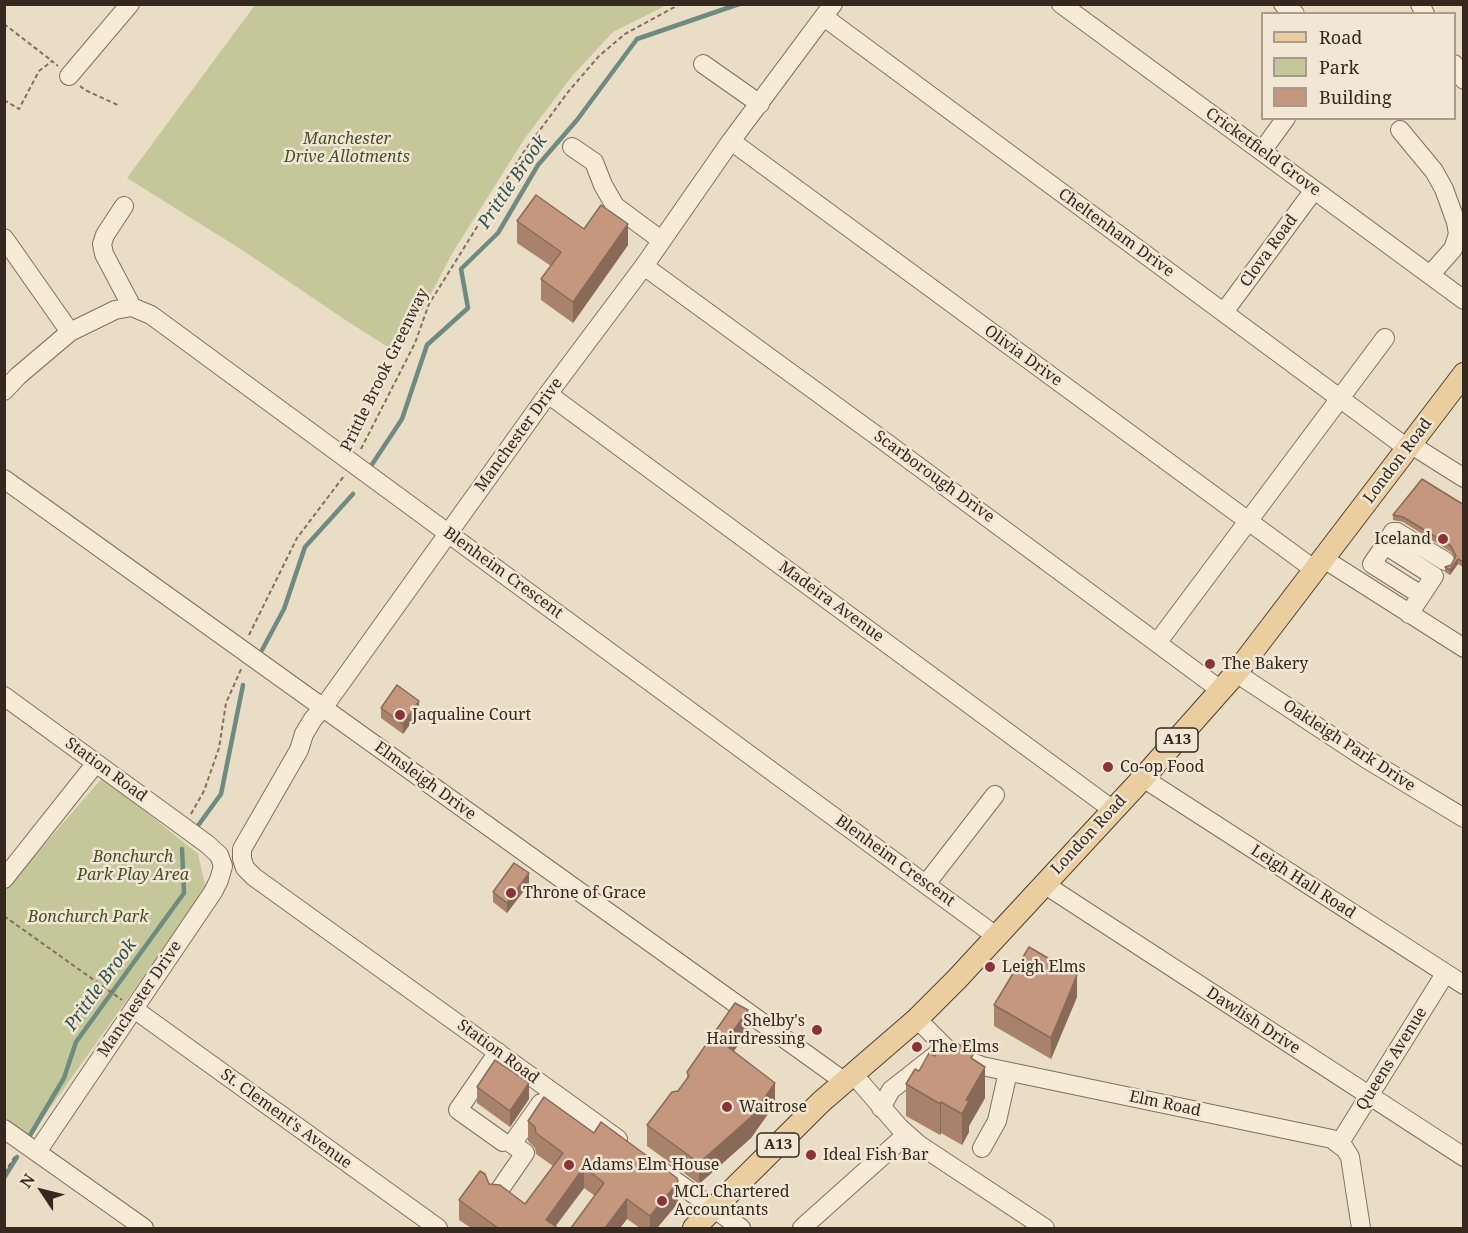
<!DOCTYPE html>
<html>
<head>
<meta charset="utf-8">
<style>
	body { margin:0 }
	#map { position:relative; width:1468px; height:1233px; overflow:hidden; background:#eaddc5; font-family:"Noto Serif",serif }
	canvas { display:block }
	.frame { position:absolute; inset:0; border:6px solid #34281f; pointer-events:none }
	.legend { position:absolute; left:1261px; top:12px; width:195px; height:108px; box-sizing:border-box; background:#f2e7d4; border:2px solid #a69b8c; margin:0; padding:8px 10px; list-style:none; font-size:18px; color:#34281f }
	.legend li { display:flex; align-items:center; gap:12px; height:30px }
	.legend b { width:30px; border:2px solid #a69b8c }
	.north { position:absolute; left:12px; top:1161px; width:60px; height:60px; -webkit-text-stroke:4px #f2e7d4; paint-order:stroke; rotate:305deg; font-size:16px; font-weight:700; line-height:24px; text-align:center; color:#34281f }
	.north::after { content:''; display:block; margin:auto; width:21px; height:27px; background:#34281f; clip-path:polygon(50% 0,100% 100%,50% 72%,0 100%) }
</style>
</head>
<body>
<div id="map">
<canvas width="1468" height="1233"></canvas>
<div class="frame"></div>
<ul class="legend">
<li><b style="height:8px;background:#eacea0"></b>Road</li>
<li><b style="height:16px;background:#c4c79a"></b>Park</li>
<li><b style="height:16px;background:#c4977e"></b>Building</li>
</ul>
<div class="north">N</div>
</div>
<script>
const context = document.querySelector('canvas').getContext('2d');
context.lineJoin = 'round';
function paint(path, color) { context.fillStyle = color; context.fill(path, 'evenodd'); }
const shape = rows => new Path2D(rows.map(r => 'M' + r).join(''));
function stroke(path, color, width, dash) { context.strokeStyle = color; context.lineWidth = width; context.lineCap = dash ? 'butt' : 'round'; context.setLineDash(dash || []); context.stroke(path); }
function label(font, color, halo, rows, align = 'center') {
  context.font = font + ' "Noto Serif",serif'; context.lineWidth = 5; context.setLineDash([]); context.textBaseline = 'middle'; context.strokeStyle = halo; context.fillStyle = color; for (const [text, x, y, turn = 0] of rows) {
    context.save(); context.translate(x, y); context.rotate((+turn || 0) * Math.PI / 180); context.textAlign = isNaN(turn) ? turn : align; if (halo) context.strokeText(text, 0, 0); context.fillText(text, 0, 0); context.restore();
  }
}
paint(shape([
	[255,5,255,4,667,5,613,32,573,75,525,138,453,252,399,354,347,321,242,250,127,178],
	[103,777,198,854,206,889,30,1136,5,1118,5,890]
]), '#c4c79a');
stroke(shape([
	[371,466,402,419,427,345,468,308,461,269,498,233,538,165,577,120,637,39,739,4],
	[262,650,284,609,305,547,353,494],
	[197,827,221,794,243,685],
	[29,1137,64,1078,76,1042,184,893,182,849],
	[4,1178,17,1157]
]), '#6e8b82', 4.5);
const minor = shape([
	[1061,4,1464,300],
	[1283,4,1295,14],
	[1420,4,1425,14],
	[824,17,1407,448],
	[703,64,760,104],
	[1454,64,1464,80],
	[69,76,130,4],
	[1400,130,1434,171,1444,189,1456,222,1458,234,1453,249,1430,275],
	[731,141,1315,570],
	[572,147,594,162,603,185,615,206,661,240],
	[1262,151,1286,118],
	[124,206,105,235,102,244,104,254,132,307],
	[4,238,70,332],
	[644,266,888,444,1222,691],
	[1224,312,1314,190],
	[4,391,18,376,70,332,115,310,132,307,151,315,996,936],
	[548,394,1113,810],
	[1410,444,1464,478],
	[4,479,845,1082],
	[1385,545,1393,532,1397,532,1445,561],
	[1324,559,1464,648],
	[1409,614,1434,576,1385,545,1372,564,1421,595],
	[1157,643,1385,338],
	[1236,673,1365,758,1464,818],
	[4,696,207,844,219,855,223,866,219,880,213,892,37,1152],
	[1143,778,1464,985],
	[4,879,96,763],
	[926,884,995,795],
	[1044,884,1464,1157],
	[134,1009,438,1228],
	[917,1019,946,1048,963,1059,982,1066,1332,1139,1345,1149,1350,1157,1361,1228],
	[498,1052,458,1110,503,1142],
	[854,1075,899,1127,918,1144,1045,1228],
	[881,1108,891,1090,942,1050],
	[4,1129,144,1228],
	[618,1139,254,877,245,868,242,859,242,849,299,750,304,734,313,719,323,708,548,394,644,266,731,141,833,4],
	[1339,1144,1445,974],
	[982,1148,997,1121,1008,1072],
	[660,1170,741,1228],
	[496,1195,525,1153,512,1144,541,1103],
	[802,1228,907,1134]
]);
const major = shape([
	[694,1228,821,1102,917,1019,957,979,1143,778,1236,673,1464,374]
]);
stroke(minor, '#836f5d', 20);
stroke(major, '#513e31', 24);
stroke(shape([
	[4,24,52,61],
	[80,86,85,90,120,106],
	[4,100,19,109,39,71,52,61,58,66],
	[361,449,415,343,429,304,523,153,568,92,599,56,625,34,680,4],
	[249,635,297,538,344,476],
	[191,814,204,791,219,748,226,703,242,667],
	[4,916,122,1000],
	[4,1173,16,1155]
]), '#836f5d', 2, [4.5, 3]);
stroke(minor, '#f5ebd7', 18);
stroke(major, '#eacea0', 22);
paint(shape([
	[517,221,584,229,628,245,573,323,541,300,541,279,551,266,517,243],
	[1464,505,1464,566,1463,567,1458,564,1450,575,1445,572,1445,567,1451,565,1455,559,1451,552,1403,522,1393,520,1393,515],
	[381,708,419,712,403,734,381,718],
	[529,884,507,913,493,902,493,892],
	[1077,997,1051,1059,994,1026,994,1005],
	[748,1031,734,1051,775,1104,751,1138,699,1184,647,1146,647,1125,678,1091,687,1079,687,1072],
	[974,1060,985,1098,969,1126,969,1132,962,1145,941,1133,940,1135,906,1116,906,1084,919,1071],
	[477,1087,529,1099,510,1127,477,1103],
	[528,1121,678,1203,657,1228,640,1228,627,1219,620,1228,571,1228,595,1196,584,1188,555,1227,558,1228,471,1228,459,1220,459,1200,489,1184,525,1204,553,1166,536,1154,535,1148,528,1141]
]), '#a9826c');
paint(shape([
	[628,224,628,245,573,323,573,302],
	[1458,559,1458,564,1450,575,1450,570],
	[419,701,419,712,403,734,403,724],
	[529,873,529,884,507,913,507,903],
	[1077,975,1077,997,1051,1059,1051,1038],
	[748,1010,748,1031,724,1065,724,1044],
	[985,1067,985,1098,969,1126,969,1132,962,1145,962,1114,966,1100],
	[529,1083,529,1099,510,1127,510,1111],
	[775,1083,775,1104,751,1138,699,1184,699,1163],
	[941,1102,941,1133,940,1135,940,1104],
	[584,1167,584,1188,554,1228,546,1220],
	[678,1182,678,1203,657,1228,650,1228,650,1216],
	[627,1199,627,1219,620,1228,605,1228]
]), '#896a58');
const building = shape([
	[536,195,584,229,601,205,628,224,573,302,541,279,561,252,517,221,536,195],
	[1422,479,1464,505,1464,560,1463,562,1458,559,1450,570,1445,567,1451,565,1456,556,1451,546,1403,517,1393,515,1422,479],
	[397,685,419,701,403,724,381,708,397,685],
	[514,863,529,873,507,903,493,892,514,863],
	[1029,947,1077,975,1051,1038,994,1005,1029,947],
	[735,1003,748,1010,724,1044,775,1083,751,1117,699,1163,647,1125,672,1092,678,1091,689,1076,687,1072,735,1003],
	[942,1043,949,1048,951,1043,956,1046,958,1044,974,1053,971,1058,985,1067,966,1100,969,1101,962,1114,941,1102,940,1104,906,1084,915,1069,919,1071,929,1053,935,1056,942,1043],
	[495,1060,529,1083,510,1111,477,1087,495,1060],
	[544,1097,594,1133,601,1122,677,1178,678,1182,650,1216,627,1199,605,1228,571,1228,604,1183,584,1167,546,1220,558,1228,498,1228,459,1200,480,1171,485,1174,489,1184,500,1185,525,1204,563,1153,536,1133,535,1127,528,1121,544,1097]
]);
paint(building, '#c4977e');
stroke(building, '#896a58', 1.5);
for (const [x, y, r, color] of [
	[1443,539,6,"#8c3238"],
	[1210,664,6,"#8c3238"],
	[400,715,6,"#8c3238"],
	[1108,767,6,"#8c3238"],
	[511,893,6,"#8c3238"],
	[990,967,6,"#8c3238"],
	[817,1030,6,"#8c3238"],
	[917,1047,6,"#8c3238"],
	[727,1107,6,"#8c3238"],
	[811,1155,6,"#8c3238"],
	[569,1165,6,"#8c3238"],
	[662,1201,6,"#8c3238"]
]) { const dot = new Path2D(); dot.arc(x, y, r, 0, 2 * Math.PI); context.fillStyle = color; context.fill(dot); stroke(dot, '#f2e7d4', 2); }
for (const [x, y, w] of [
	[1177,740,42],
	[778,1145,42]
]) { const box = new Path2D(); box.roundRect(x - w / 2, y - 12, w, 24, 4.5); context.fillStyle = '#f2e7d4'; context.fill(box); stroke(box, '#34281f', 1.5); }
label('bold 15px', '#34281f', null, [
	["A13",1177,740],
	["A13",778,1145]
]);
label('italic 16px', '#474f28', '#f2e7d4', [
	["Manchester",347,139],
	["Drive Allotments",347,157],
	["Bonchurch",133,857],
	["Park Play Area",133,875],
	["Bonchurch Park",88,917]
]);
label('16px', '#34281f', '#f2e7d4', [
	["Cricketfield Grove",1263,152,36],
	["Cheltenham Drive",1116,233,36],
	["Clova Road",1269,251,-54],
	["Olivia Drive",1023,356,36],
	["Prittle Brook Greenway",385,370,-64],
	["Manchester Drive",519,435,-54],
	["London Road",1398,461,-53],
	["Scarborough Drive",934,477,36],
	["Blenheim Crescent",503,573,36],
	["Madeira Avenue",831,602,36],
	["Oakleigh Park Drive",1349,746,33],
	["Station Road",106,770,36],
	["Elmsleigh Drive",425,781,36],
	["London Road",1089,835,-47],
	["Blenheim Crescent",895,861,36],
	["Leigh Hall Road",1303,882,33],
	["Manchester Drive",140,999,-56],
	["Dawlish Drive",1253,1021,33],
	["Station Road",498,1052,36],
	["Queens Avenue",1392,1059,-58],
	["Elm Road",1165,1104,12],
	["St. Clement's Avenue",286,1119,36]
]);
label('16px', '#34281f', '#f2e7d4', [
	["Iceland",1431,539,"right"],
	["The Bakery",1222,664],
	["Jaqualine Court",412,715],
	["Co-op Food",1120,767],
	["Throne of Grace",523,893],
	["Leigh Elms",1002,967],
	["Shelby's",805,1021,"right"],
	["Hairdressing",805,1039,"right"],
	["The Elms",929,1047],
	["Waitrose",739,1107],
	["Ideal Fish Bar",823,1155],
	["Adams Elm House",581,1165],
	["MCL Chartered",674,1192],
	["Accountants",674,1210]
], 'left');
label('italic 18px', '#30534f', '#f2e7d4', [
	["Prittle Brook",513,182,-56],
	["Prittle Brook",101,985,-54]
]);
</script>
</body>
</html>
